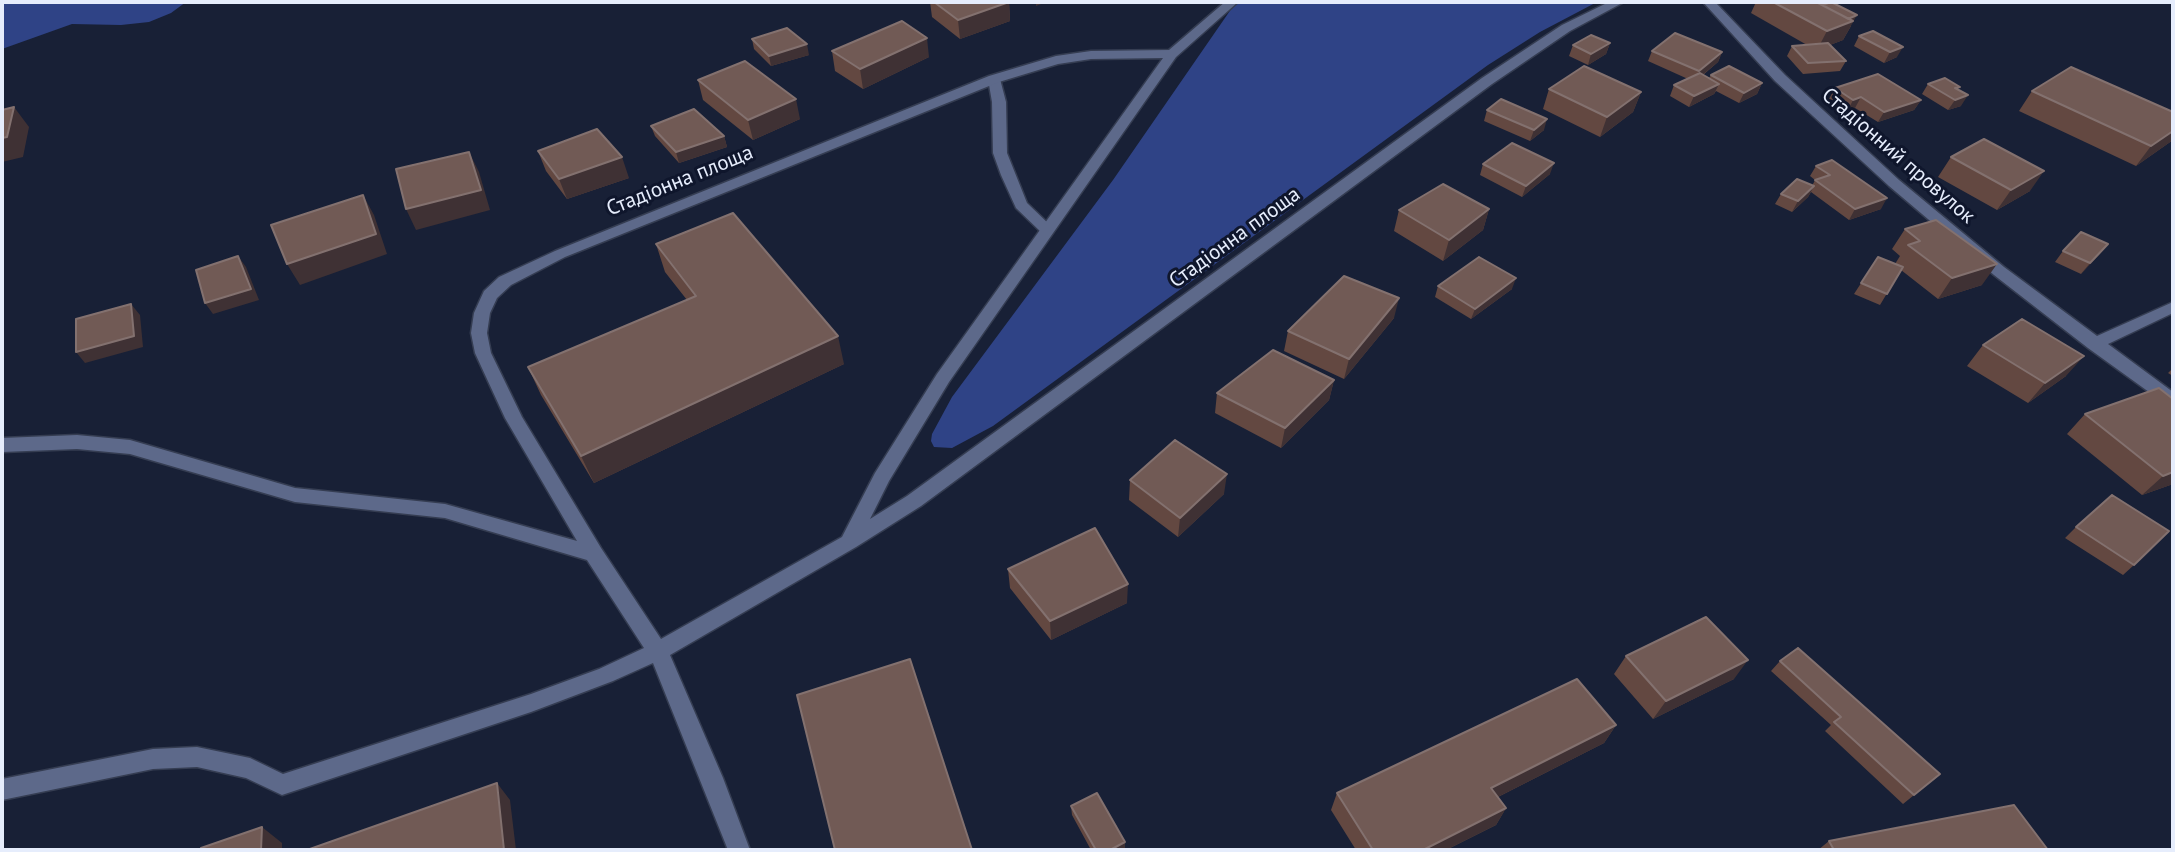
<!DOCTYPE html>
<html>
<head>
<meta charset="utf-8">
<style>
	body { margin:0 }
	#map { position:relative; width:2175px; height:852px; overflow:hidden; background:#182036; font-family:"PT Sans",sans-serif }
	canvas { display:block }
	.frame { position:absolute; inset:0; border:4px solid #e6edfc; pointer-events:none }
</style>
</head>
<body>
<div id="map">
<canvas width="2175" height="852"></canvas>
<div class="frame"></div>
</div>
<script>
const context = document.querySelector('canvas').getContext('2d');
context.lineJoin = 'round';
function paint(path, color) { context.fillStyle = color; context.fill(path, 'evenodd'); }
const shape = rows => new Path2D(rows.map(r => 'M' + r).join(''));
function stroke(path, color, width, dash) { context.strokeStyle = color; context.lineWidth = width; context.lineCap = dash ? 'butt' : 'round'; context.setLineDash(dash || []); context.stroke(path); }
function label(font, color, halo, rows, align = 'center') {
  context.font = font + ' "PT Sans",sans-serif'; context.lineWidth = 6; context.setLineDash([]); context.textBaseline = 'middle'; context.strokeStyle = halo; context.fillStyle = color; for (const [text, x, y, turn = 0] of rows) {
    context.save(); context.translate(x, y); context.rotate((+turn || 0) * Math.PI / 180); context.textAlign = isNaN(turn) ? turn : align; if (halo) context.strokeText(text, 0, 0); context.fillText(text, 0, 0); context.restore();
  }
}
paint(shape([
	[2,2,186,2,171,13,149,22,121,25,72,24,2,49],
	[1236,2,1597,2,1540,32,1488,65,993,426,952,448,934,447,931,441,932,434,952,397,1113,180]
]), '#2f4386');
const lane = shape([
	[994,75,1000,79,1006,102,1007,153,1027,203,1052,227,1054,230,1052,233,1042,233,1016,208,1001,175,993,153,992,102,988,79,994,75]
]);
const street = shape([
	[1225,2,1238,2,1176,57,949,382,889,481,870,519,907,496,1482,78,1562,25,1609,2,1624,2,1570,31,1492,84,921,506,856,547,670,655,723,778,750,850,728,850,653,663,613,681,531,712,282,795,246,778,197,767,153,769,2,800,2,779,153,749,197,747,250,758,283,774,531,694,599,669,644,648,587,560,445,518,295,502,130,454,77,449,2,452,2,438,77,435,130,440,295,488,445,504,577,541,505,418,475,353,471,333,474,313,484,291,499,277,555,251,989,76,1056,56,1091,51,1169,50,1225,2],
	[1163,58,937,374,875,473,842,537,661,639,601,548,522,417,491,353,487,333,490,313,497,298,511,285,565,257,999,82,1058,64,1091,59,1163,58],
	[1703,2,1715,2,1785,75,1899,180,2004,267,2097,336,2173,302,2173,313,2108,344,2173,392,2173,407,2167,405,2088,348,1994,275,1889,186,1775,81,1703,2]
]);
stroke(lane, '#353d52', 3);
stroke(street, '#353d52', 3);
paint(lane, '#5d698a');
paint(street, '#5d698a');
paint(shape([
	[930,2,1009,2,1010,21,960,39,932,17],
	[1756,2,1816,2,1851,26,1843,40,1830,45,1846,61,1840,71,1803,74,1787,56,1792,46,1807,45,1751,13],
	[1873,31,1897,57,1884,63,1854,46,1859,36],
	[752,39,809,55,771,66,754,49],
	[1610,43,1606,54,1588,65,1569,56,1573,45],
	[832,51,929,57,863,89,835,71],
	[1652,51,1722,52,1718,62,1703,75,1709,78,1711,75,1762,83,1757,94,1739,103,1716,91,1714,94,1689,107,1670,96,1674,85,1688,79,1648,61],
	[698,80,800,119,753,140,703,100],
	[1928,84,1958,90,1961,106,1948,110,1922,94],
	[1835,88,1921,100,1914,110,1878,122,1855,108,1848,110,1829,99],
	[1549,89,1641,92,1633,112,1600,137,1543,109],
	[2032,91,2173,112,2173,140,2136,166,2019,111],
	[1487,110,1544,130,1530,141,1484,121],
	[651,126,724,136,727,147,679,163,655,136],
	[538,151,629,178,567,199,546,171],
	[1951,157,2030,191,1997,210,1938,177],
	[1483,164,1550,174,1522,197,1480,175],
	[1816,166,1881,209,1849,220,1811,192,1808,197,1792,212,1775,204,1781,194,1812,186,1815,180,1810,176],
	[1489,209,1483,230,1443,261,1394,231,1399,210],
	[1905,229,1982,285,1938,299,1901,270,1880,305,1854,294,1878,257,1895,264,1900,256,1892,249],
	[656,244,844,364,594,483,541,395,528,367,687,300,665,272],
	[2108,244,2081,274,2055,262,2063,251],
	[1438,286,1512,289,1471,319,1435,297],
	[1394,318,1344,379,1284,351,1288,331],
	[1983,345,2066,376,2028,403,1967,366],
	[2173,368,2173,376,2168,373],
	[1334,380,1329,400,1281,448,1215,413,1217,393],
	[2085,414,2173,484,2142,495,2067,434],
	[1130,480,1224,494,1178,537,1129,500],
	[2076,527,2134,565,2123,575,2065,538],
	[1008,569,1127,603,1051,640,1010,588],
	[1626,656,1734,679,1653,719,1614,674],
	[1780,661,1940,774,1903,804,1825,731,1831,725,1771,671],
	[1616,725,1604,743,1498,797,1506,808,1496,825,1446,850,1356,850,1331,810,1337,793],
	[1071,806,1125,850,1091,850,1072,815],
	[1829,841,2048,850,1818,850]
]), '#634841');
paint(shape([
	[1009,2,1010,21,960,39,958,20],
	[1036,2,1046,2,1036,6],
	[1857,15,1843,40,1817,50,1827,31,1843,21],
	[927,38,929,57,863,89,860,69],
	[1610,43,1606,54,1588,65,1591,54],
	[807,44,809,55,771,66,769,56],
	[1903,47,1897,57,1884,63,1890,52],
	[1722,52,1718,62,1695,81,1699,71],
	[1762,83,1757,94,1739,103,1744,93],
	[1719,84,1714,94,1689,107,1694,96],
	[1641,92,1633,112,1600,137,1607,117],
	[1968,95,1961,106,1948,110,1955,100],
	[1861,97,1855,108,1848,110,1853,100],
	[796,99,800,119,753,140,748,120],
	[1921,100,1914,110,1878,122,1884,112],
	[14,107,29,127,23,157,2,162,2,138],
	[1547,119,1544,130,1530,141,1534,130],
	[2173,131,2173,140,2136,166,2151,146],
	[724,136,727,147,679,163,676,152],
	[469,152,479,172,490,210,416,230,406,209],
	[622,157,629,178,567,199,559,179],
	[1554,163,1550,174,1522,197,1526,186],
	[2044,171,2030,191,1997,210,2011,190],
	[1814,186,1808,197,1792,212,1798,201],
	[363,195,374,215,387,254,300,285,287,264],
	[1887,198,1881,209,1849,220,1855,209],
	[1489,209,1483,230,1443,261,1449,240],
	[2108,244,2099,255,2081,274,2090,263],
	[238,256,246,267,259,300,213,314,205,303],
	[1997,264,1982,285,1938,299,1952,278],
	[1516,278,1512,289,1471,319,1475,309],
	[1399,298,1394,318,1344,379,1349,359],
	[131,304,140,315,143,347,85,363,76,352],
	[838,336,844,364,594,483,581,456],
	[2084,356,2066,376,2028,403,2045,383],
	[2,366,3,367,3,391,2,392],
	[1334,380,1329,400,1281,448,1285,428],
	[2173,472,2173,484,2142,495,2163,476],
	[1227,474,1224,494,1178,537,1180,518],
	[1128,584,1127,603,1051,640,1050,621],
	[1748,660,1734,679,1653,719,1666,701],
	[1616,725,1604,743,1482,805,1491,788],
	[497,783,510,800,516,850,504,850],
	[1506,808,1496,825,1446,850,1423,850],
	[262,827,282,843,282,850,261,850],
	[1125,842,1125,850,1110,850]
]), '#3f3134');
const building = shape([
	[934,2,1009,2,958,20,934,2],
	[1773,2,1816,2,1853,21,1827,31,1773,2],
	[1831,2,1857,15,1848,19,1823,5,1831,2],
	[902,21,927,38,860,69,832,51,902,21],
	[787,28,807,44,769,56,752,39,787,28],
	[1873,31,1903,47,1890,52,1859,36,1873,31],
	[1675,33,1722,52,1699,71,1652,51,1675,33],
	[1591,35,1610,43,1591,54,1573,45,1591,35],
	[1828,43,1846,61,1808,63,1792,46,1828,43],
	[745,61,796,99,748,120,698,80,745,61],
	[1584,66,1641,92,1607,117,1549,89,1584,66],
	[1729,66,1762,83,1744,93,1711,75,1729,66],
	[2071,67,2173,112,2173,131,2151,146,2032,91,2071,67],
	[1700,73,1719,84,1694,96,1674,85,1700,73],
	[1878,74,1921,100,1884,112,1861,97,1853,100,1835,88,1878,74],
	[1945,78,1960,87,1955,88,1968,95,1955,100,1928,84,1945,78],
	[1501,99,1547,119,1534,130,1487,110,1501,99],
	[14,107,7,137,2,138,2,110,14,107],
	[694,109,724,136,676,152,651,126,694,109],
	[597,129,622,157,559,179,538,151,597,129],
	[1984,139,2044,171,2011,190,1951,157,1984,139],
	[1512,143,1554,163,1526,186,1483,164,1512,143],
	[469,152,481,190,406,209,396,169,469,152],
	[1832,160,1887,198,1855,209,1815,180,1830,175,1816,166,1832,160],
	[1797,179,1814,186,1798,201,1781,194,1797,179],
	[1443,184,1489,209,1449,240,1399,210,1443,184],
	[363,195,376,234,287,264,271,225,363,195],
	[733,213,838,336,581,456,528,367,696,296,656,244,733,213],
	[1936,220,1997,264,1952,278,1908,245,1920,241,1905,229,1936,220],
	[2081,232,2108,244,2090,263,2063,251,2081,232],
	[238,256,251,289,205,303,196,270,238,256],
	[1479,257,1516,278,1475,309,1438,286,1479,257],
	[1878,257,1903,267,1887,294,1861,283,1878,257],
	[1344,276,1399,298,1349,359,1288,331,1344,276],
	[131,304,134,336,76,352,76,319,131,304],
	[2022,319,2084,356,2045,383,1983,345,2022,319],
	[1273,350,1334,380,1285,428,1217,393,1273,350],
	[2159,388,2173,399,2173,472,2163,476,2085,414,2159,388],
	[1175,440,1227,474,1180,518,1130,480,1175,440],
	[2112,495,2169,531,2134,565,2076,527,2112,495],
	[1095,528,1128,584,1050,621,1008,569,1095,528],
	[1706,617,1748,660,1666,701,1626,656,1706,617],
	[1798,648,1940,774,1914,795,1834,722,1841,717,1780,661,1798,648],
	[910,659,972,850,835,850,797,695,910,659],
	[1577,679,1616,725,1491,788,1506,808,1423,850,1373,850,1337,793,1577,679],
	[497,783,504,850,307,850,497,783],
	[1097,793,1125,842,1110,850,1096,850,1071,806,1097,793],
	[2014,805,2048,850,1834,850,1829,841,2014,805],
	[262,827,261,850,201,850,201,848,262,827]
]);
paint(building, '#715a55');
stroke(building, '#83716f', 2);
label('21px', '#e6edfc', '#0f162c', [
	["Стадіонний провулок",1898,156,41],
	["Стадіонна площа",680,181,-22],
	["Стадіонна площа",1235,238,-36]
]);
</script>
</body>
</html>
